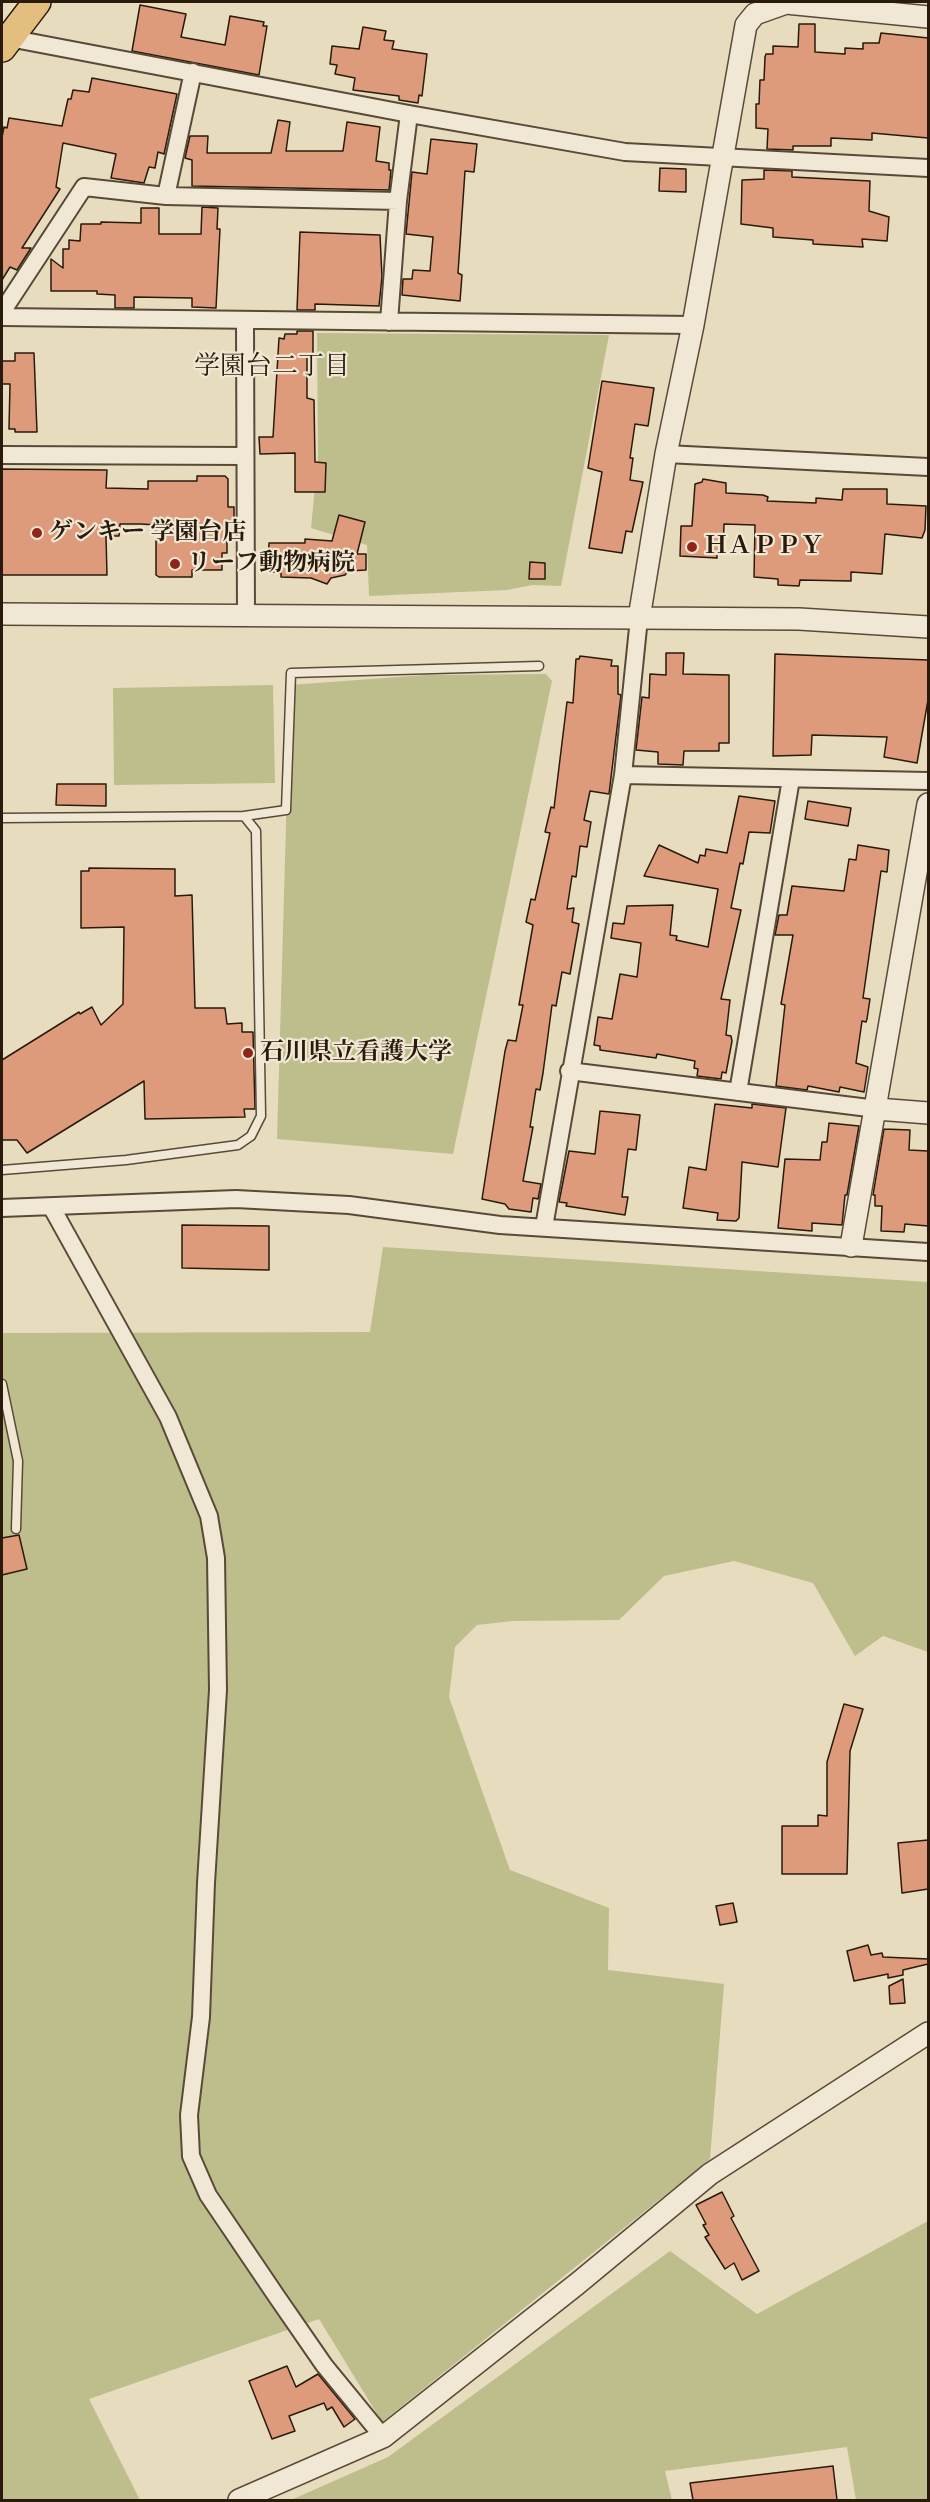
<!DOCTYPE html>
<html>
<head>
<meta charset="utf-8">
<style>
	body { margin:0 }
	#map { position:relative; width:930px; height:2502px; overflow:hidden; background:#e8dcbe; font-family:"IM FELL Great Primer",serif }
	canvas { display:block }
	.frame { position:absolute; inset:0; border:3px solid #291a0b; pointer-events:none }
</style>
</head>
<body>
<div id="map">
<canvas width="930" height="2502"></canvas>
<div class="frame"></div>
</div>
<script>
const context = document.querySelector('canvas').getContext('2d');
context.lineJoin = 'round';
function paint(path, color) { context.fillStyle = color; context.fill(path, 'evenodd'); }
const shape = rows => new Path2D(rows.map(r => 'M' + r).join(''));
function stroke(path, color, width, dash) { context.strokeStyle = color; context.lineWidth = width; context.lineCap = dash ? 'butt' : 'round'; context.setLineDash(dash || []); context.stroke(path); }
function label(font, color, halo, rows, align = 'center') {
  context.font = font + ' "IM FELL Great Primer","Noto Serif JP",serif'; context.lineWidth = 4.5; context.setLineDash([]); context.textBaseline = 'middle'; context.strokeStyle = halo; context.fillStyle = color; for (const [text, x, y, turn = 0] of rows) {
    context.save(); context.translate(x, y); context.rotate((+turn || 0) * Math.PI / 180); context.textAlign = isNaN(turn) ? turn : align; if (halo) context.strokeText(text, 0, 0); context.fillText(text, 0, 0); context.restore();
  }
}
paint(shape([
	[317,333,609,335,561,586,533,585,507,590,369,596,367,545,311,528,318,456],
	[546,674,552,681,453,1154,277,1139,290,685,425,675],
	[273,685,275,783,114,785,113,688],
	[383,1247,928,1282,928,1652,883,1636,855,1656,813,1583,734,1561,664,1576,619,1620,513,1621,477,1625,455,1647,449,1697,510,1870,609,1908,608,1970,724,1984,710,2159,382,2422,319,2319,89,2399,140,2500,2,2500,2,1333,370,1332],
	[928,2221,928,2500,856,2500,847,2447,665,2471,672,2500,291,2500,388,2457,670,2251,757,2314]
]), '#bebe8c');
const building = shape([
	[140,5,186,14,181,37,225,45,230,16,264,22,263,26,267,26,259,75,132,51,140,5],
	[799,24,815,24,815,52,845,54,845,48,863,49,863,43,879,43,881,33,928,38,928,138,872,133,872,140,831,138,831,146,793,146,793,150,767,149,768,129,756,128,756,104,759,104,760,80,764,80,765,57,766,54,773,54,773,46,798,47,799,24],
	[363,27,386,31,384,40,394,41,392,49,427,54,422,96,419,95,418,103,399,100,399,96,353,90,355,78,335,74,337,65,330,64,332,46,359,49,363,27],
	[92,78,177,94,164,154,158,152,155,168,149,167,144,183,111,178,116,154,63,143,56,187,60,189,22,248,31,248,17,270,10,267,2,280,2,137,4,127,7,128,9,118,62,126,68,99,71,99,73,90,89,92,92,78],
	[278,120,290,122,286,151,343,151,347,122,380,127,376,161,389,163,389,170,391,170,389,190,192,186,192,160,185,158,190,136,208,136,207,153,271,153,278,120],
	[431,139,477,144,474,172,465,171,458,273,462,275,460,301,402,295,403,279,412,279,413,270,430,271,433,237,406,234,412,172,427,174,431,139],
	[660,168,686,169,686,192,659,191,660,168],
	[764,170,792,171,792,177,870,181,869,211,889,217,887,241,862,239,863,247,813,244,813,240,773,237,773,228,741,224,742,180,764,179,764,170],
	[202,207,218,208,217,229,220,229,216,308,192,307,192,298,134,297,134,308,115,308,115,295,97,294,97,291,51,291,51,259,63,268,63,249,69,249,69,240,80,241,81,224,101,224,101,222,141,223,141,208,159,208,159,234,201,234,202,207],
	[300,232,380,235,382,277,379,306,315,304,315,310,297,310,300,232],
	[297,331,313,331,313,357,307,357,307,398,314,400,315,462,326,463,325,492,295,492,295,453,260,454,259,437,273,437,279,338,284,339,285,334,297,334,297,331],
	[15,353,34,353,37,432,15,432,15,429,9,429,10,384,2,384,2,361,15,361,15,353],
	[602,381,654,388,648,426,635,424,630,458,633,458,630,480,643,482,632,532,626,531,622,553,589,548,602,472,588,468,602,381],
	[2,469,107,470,106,488,148,489,148,481,197,481,197,476,225,476,228,479,228,507,234,507,234,523,227,523,227,553,222,553,222,570,192,570,192,577,159,577,156,575,156,525,141,524,120,524,119,536,106,536,107,575,2,575,2,469],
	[703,479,726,483,726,493,763,495,768,497,767,501,816,503,816,498,842,500,843,489,887,489,887,504,926,506,925,530,922,538,885,534,882,574,851,572,851,581,800,580,799,586,778,585,778,579,754,577,755,525,724,524,723,553,717,552,717,558,680,556,681,526,692,526,695,484,702,482,703,479],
	[339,515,365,522,357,554,366,554,366,570,348,571,345,575,331,578,327,584,311,578,281,577,281,573,268,571,269,543,305,543,305,539,332,541,339,515],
	[530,562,545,563,545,579,529,579,530,562],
	[666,653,684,653,683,674,729,675,729,743,719,743,719,751,684,751,683,765,658,764,658,752,636,750,642,697,649,698,650,674,666,675,666,653],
	[775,654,928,660,928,700,917,763,884,757,887,737,812,735,811,755,773,756,775,654],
	[580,656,612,660,611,666,618,666,618,694,621,695,609,794,590,791,584,820,591,822,587,847,580,846,576,877,572,876,567,909,574,908,572,922,579,924,570,974,562,972,556,1006,552,1005,543,1073,540,1090,536,1089,530,1127,533,1127,523,1181,541,1184,538,1199,533,1198,531,1212,509,1209,505,1204,482,1199,505,1051,508,1040,516,1041,523,1005,519,1005,533,925,526,922,531,899,535,900,550,833,545,832,551,807,554,808,567,702,573,703,576,659,579,659,580,656],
	[57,784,106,784,106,806,56,805,57,784],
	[739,796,775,801,770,833,749,832,743,864,740,863,731,908,741,910,721,999,730,1000,726,1035,731,1036,732,1041,726,1073,722,1072,721,1079,697,1076,698,1069,694,1068,695,1061,657,1054,656,1058,600,1050,600,1046,594,1045,598,1017,612,1019,620,974,637,977,641,943,611,938,613,923,624,924,627,906,673,905,670,935,677,936,676,940,708,947,718,889,644,876,659,845,698,863,700,855,705,856,706,849,727,853,739,796],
	[808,801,851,808,848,826,805,819,808,801],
	[858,845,889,850,887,872,881,871,863,998,870,999,867,1019,866,1022,862,1021,856,1063,868,1067,864,1092,840,1087,839,1092,808,1086,807,1090,776,1086,785,1005,781,1004,793,935,775,935,779,915,787,915,792,886,844,891,849,859,856,860,858,845],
	[89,868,175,869,175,896,192,895,195,1008,225,1008,227,1024,242,1023,242,1032,253,1032,255,1109,244,1109,245,1117,145,1119,144,1081,27,1153,17,1140,2,1140,2,1060,79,1012,80,1014,92,1007,101,1025,123,1004,124,927,81,928,81,871,89,871,89,868],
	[715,1104,752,1108,752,1104,786,1108,778,1167,742,1162,739,1218,736,1221,717,1220,718,1213,683,1208,689,1167,706,1170,715,1104],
	[600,1111,640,1115,636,1150,628,1149,622,1197,628,1197,625,1215,566,1206,567,1203,559,1202,569,1151,595,1154,600,1111],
	[829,1123,859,1126,847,1195,845,1195,842,1225,812,1223,812,1231,778,1228,785,1159,820,1160,822,1142,827,1142,829,1123],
	[884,1129,910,1130,909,1150,928,1151,928,1226,905,1224,904,1232,881,1231,882,1206,875,1206,875,1195,873,1195,884,1129],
	[182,1225,269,1226,269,1270,182,1268,182,1225],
	[19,1535,27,1569,2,1575,2,1538,19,1535],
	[844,1704,863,1709,850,1751,847,1874,782,1874,782,1826,818,1826,818,1815,827,1816,827,1762,844,1704],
	[928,1840,928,1889,902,1893,898,1843,928,1840],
	[733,1903,737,1922,720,1925,716,1906,733,1903],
	[868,1945,871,1955,882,1953,883,1957,928,1959,928,1964,903,1970,903,1975,888,1978,888,1974,854,1981,847,1951,868,1945],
	[903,1979,905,2003,890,2004,889,1986,903,1979],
	[722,2192,734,2216,731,2218,759,2271,742,2280,734,2263,725,2269,705,2237,709,2235,703,2225,706,2224,696,2205,722,2192],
	[287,2366,296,2387,318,2374,355,2419,344,2427,332,2407,327,2410,324,2403,289,2416,295,2431,272,2439,249,2381,287,2366],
	[833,2466,837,2500,693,2500,690,2483,833,2466]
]);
paint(building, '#dd9b7b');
stroke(building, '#291a0b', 1.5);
const service = shape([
	[244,816,286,810,291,673,539,666],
	[2,818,244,816,256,831,261,1116,251,1136,238,1145,126,1160,2,1170],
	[2,1384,18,1461,16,1529]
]);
const minor = shape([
	[9,38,409,114,625,152,928,168],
	[166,196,193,72],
	[2,312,84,187,166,196,398,201],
	[2,317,693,325],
	[245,322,246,615],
	[389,322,398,201,409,114],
	[666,454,928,467],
	[2,455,245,456],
	[623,775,928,781],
	[569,1071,877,1109],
	[738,1092,791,779],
	[2,1208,236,1199,349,1205,500,1225,928,1252],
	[52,1208,168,1417,209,1516,216,1558,218,1690,206,1883,201,2017,189,2115,191,2156,208,2195,277,2297,324,2365,383,2437],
	[544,1227,623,775,639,618]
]);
const tertiary = shape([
	[2,614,799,619,928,627],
	[639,618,666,454,693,325,746,25,755,14,786,3,928,17],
	[877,1109,928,1113],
	[851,1246,928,804],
	[239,2500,383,2437,577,2284,710,2174,928,2033]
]);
const trunk = shape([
	[2,48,37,2]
]);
stroke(service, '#594a38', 11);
stroke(minor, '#594a38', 20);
stroke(tertiary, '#594a38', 24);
stroke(trunk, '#291a0b', 30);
stroke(service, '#f0e8d5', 8);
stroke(minor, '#f0e8d5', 16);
stroke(tertiary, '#f0e8d5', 21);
stroke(trunk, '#e4be7f', 27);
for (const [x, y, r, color] of [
	[37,533,6,"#8f2418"],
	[692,547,6,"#8f2418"],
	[175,564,6,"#8f2418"],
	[248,1053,6,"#8f2418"]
]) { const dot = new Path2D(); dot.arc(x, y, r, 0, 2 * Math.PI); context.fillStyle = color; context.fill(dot); stroke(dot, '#f0e8d5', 2); }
label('bold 24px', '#291a0b', '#f0e8d5', [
	["ゲンキー 学園台店",49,533],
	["ＨＡＰＰＹ",704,547],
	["リーフ動物病院",187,564],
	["石川県立看護大学",260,1053]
], 'left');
label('26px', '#291a0b', '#f0e8d5', [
	["学園台二丁目",272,368]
]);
</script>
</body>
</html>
